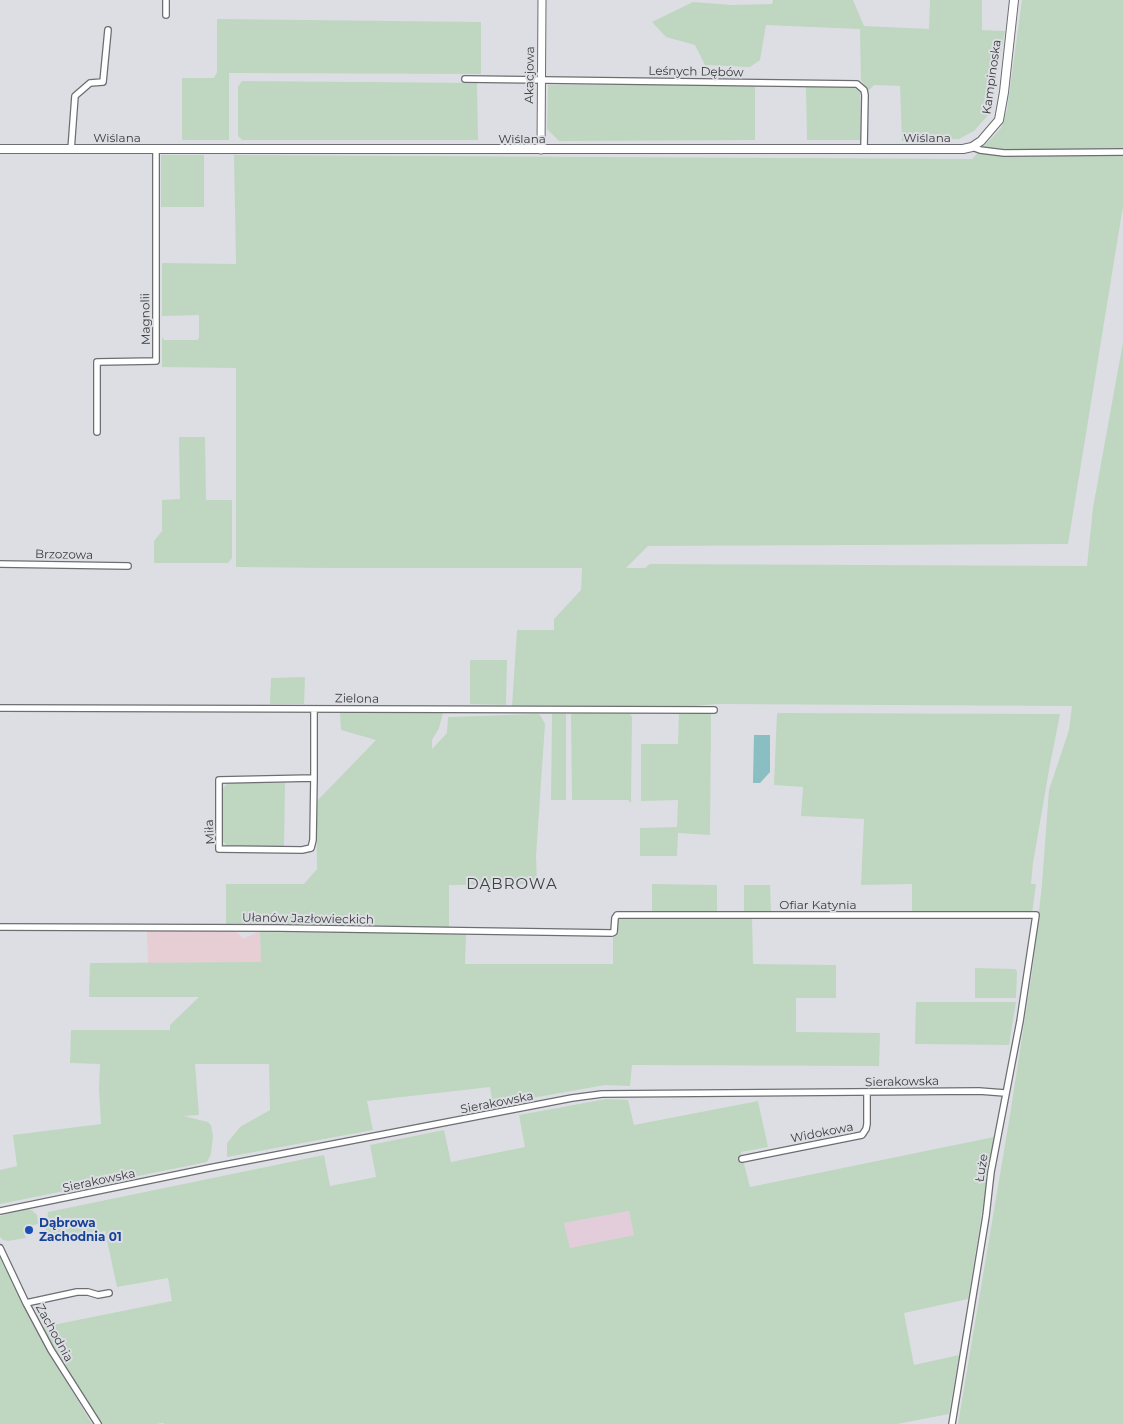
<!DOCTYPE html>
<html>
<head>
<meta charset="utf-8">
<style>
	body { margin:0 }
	canvas { display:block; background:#dcdee3 }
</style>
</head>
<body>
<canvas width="1123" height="1424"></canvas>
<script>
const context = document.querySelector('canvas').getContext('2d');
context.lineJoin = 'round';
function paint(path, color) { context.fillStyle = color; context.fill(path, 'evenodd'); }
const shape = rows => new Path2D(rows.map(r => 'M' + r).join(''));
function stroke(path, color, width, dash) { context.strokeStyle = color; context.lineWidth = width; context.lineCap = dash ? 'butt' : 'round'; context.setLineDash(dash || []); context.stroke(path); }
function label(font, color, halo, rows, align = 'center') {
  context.font = font + ' Montserrat,sans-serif'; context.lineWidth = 4; context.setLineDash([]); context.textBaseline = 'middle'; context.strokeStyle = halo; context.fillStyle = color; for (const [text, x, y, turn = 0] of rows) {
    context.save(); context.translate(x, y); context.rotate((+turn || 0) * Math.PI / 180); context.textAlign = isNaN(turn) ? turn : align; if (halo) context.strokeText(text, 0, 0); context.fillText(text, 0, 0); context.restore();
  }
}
paint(shape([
	[147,931,236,931,243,939,258,932,260,932,261,962,148,963]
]), '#e7cdd4');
paint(shape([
	[629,1211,634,1235,570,1248,564,1223]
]), '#e4cdda');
paint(shape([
	[773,0,853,0,864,26,929,29,930,0,982,0,982,30,1005,31,989,114,974,131,959,139,902,141,900,86,874,85,868,91,861,80,860,29,766,25,760,60,750,67,705,65,695,45,666,37,652,22,693,2,731,5,772,4],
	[1022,0,1123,0,1123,206,1068,544,648,546,626,568,645,568,650,564,1087,566,1093,508,1123,342,1123,1424,958,1424,1010,1115,1033,966,1042,884,1049,790,1069,730,1072,706,717,704,682,707,512,706,517,630,554,630,554,619,581,590,582,568,334,568,236,567,236,368,162,367,162,337,164,340,197,340,199,338,199,315,162,316,162,263,236,264,234,155,972,159,1001,128,1007,110],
	[217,19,481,22,481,74,229,73,229,140,182,140,182,78,214,78,217,72],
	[242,81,477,83,478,140,242,140,238,136,238,87],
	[548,85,755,85,755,140,559,141,547,129],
	[858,86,860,89,861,140,807,140,806,87],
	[161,155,204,155,204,207,161,207],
	[179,437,205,437,206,500,232,500,232,558,228,563,154,563,154,541,162,531,162,500,180,499],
	[470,660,507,660,506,705,470,704],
	[305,677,304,704,270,704,271,678],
	[340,713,443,713,439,728,432,740,432,749,447,733,448,717,537,714,540,715,545,724,536,856,537,884,449,885,449,929,445,927,226,926,226,884,304,884,317,869,316,802,376,740,341,730],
	[679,713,711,713,710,835,678,833,677,856,640,856,640,828,677,827,678,800,641,801,641,744,678,744],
	[777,713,1060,714,1049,770,1033,863,1031,884,1036,884,1032,913,912,913,912,884,861,885,864,819,801,816,803,787,774,785],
	[552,714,566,714,566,800,551,800],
	[571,714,630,714,632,717,631,803,628,800,572,800],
	[229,782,285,783,284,846,227,846,222,840,222,789],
	[652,884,717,885,717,913,652,913],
	[744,885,770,885,771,913,744,913],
	[619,916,752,916,753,964,836,965,836,998,796,998,796,1032,880,1033,879,1066,632,1065,630,1086,605,1085,493,1105,490,1087,367,1101,373,1130,227,1157,227,1143,240,1127,270,1110,269,1064,195,1064,199,1115,184,1116,208,1122,211,1125,213,1136,211,1154,207,1162,0,1204,0,1170,17,1166,13,1135,101,1124,99,1089,100,1064,70,1063,71,1030,170,1030,170,1025,199,997,89,997,90,963,261,962,260,932,466,934,465,964,613,964,613,935,616,935,616,919],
	[975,968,1015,969,1017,971,1016,998,975,998],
	[916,1002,1016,1002,1009,1045,915,1044],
	[606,1099,628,1100,634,1125,758,1101,768,1147,741,1152,750,1187,994,1137,968,1299,904,1313,914,1365,959,1355,949,1414,897,1424,164,1424,163,1423,156,1424,100,1424,61,1362,43,1327,172,1301,168,1278,117,1287,105,1231,44,1243,48,1212,324,1155,330,1186,376,1177,370,1145,444,1130,451,1162,525,1147,519,1115],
	[629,1211,634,1235,570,1248,564,1223],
	[26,1209,32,1210,37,1215,38,1224,34,1225,24,1234,26,1237,25,1238,8,1241,3,1240,0,1237,0,1216],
	[0,1255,49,1353,92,1424,0,1424]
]), '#bfd7c0');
paint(shape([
	[754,735,770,735,770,772,760,783,753,783]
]), '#89bec3');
const minor = shape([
	[166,15,166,0],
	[465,79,857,84,864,90,865,95,864,149],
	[972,147,980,150,1004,153,1123,152],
	[71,150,75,96,90,83,103,82,108,30],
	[97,432,97,362,156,361,156,149],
	[0,564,128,566],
	[0,708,714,710],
	[314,709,314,778,313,840,311,848,302,850,219,849,219,780,314,778],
	[0,927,279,928,612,933,614,932,615,918,617,915,1036,915,1020,1021,991,1172,986,1216,952,1424],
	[742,1159,862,1135,866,1129,867,1124,867,1092],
	[0,1211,209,1168,572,1098,602,1094,979,1091,1005,1093],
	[0,1248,26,1303,51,1350,98,1424],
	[26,1303,77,1292,88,1292,98,1295,109,1293]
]);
const tertiary = shape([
	[541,150,542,0]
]);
const secondary = shape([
	[0,149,963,149,972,147,981,141,999,120,1004,92,1014,0]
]);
stroke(minor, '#6c6e72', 8);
stroke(tertiary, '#6c6e72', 9);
stroke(secondary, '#6c6e72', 10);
stroke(minor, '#fff', 5.5);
stroke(tertiary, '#fff', 7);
stroke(secondary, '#fff', 8);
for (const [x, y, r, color] of [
	[29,1230,5,"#1a4fb4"]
]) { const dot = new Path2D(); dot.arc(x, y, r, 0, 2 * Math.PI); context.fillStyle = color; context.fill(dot); stroke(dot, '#dcdee3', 2); }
label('12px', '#3b3b3d', '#dcdee3', [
	["Leśnych Dębów",696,72,1],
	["Akacjowa",530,75,-89],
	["Kampinoska",992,77,-82],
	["Wiślana",117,138],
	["Wiślana",927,138],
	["Wiślana",522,139],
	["Magnolii",146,319,-91],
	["Brzozowa",64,555,1],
	["Zielona",357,699,1],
	["Miła",210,832,-94],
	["Ofiar Katynia",818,905],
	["Ułanów Jazłowieckich",308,919,1],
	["Sierakowska",902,1082,-1],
	["Sierakowska",497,1103,-11],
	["Widokowa",822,1133,-11],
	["Łuże",982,1168,-81],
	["Sierakowska",99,1181,-12],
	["Zachodnia",54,1333,61]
]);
label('bold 12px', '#164399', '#dcdee3', [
	["Dąbrowa",39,1223],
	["Zachodnia 01",39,1237]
], 'left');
context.letterSpacing = '1px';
label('15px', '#3e4044', '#dcdee3', [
	["DĄBROWA",512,885]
]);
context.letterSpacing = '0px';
</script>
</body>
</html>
